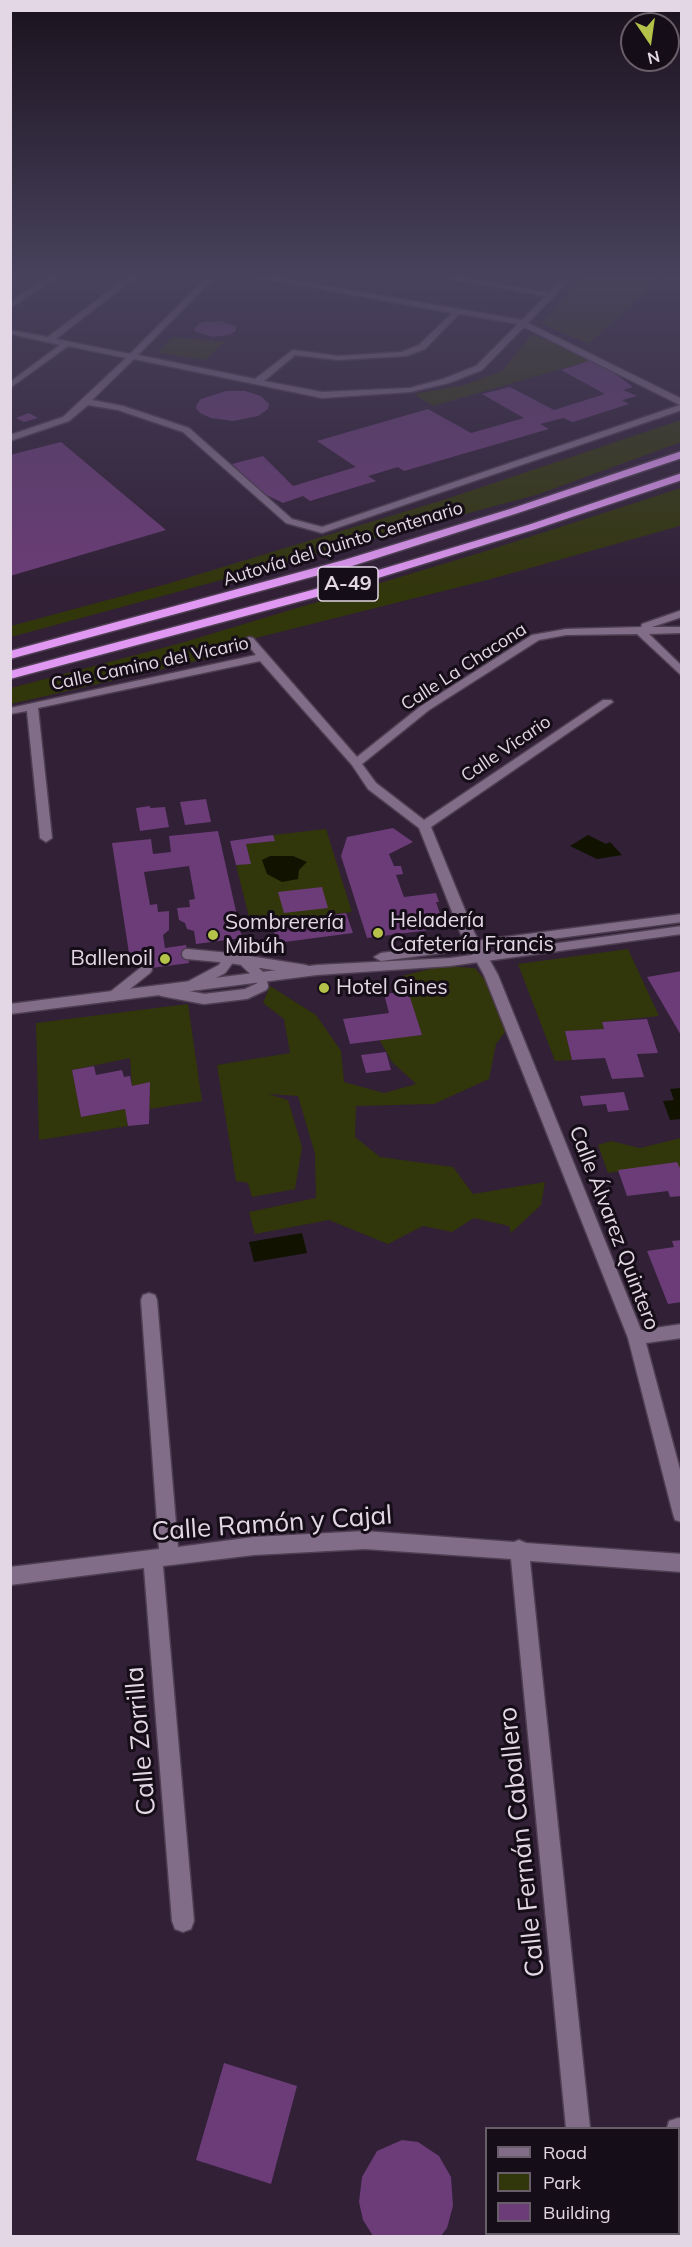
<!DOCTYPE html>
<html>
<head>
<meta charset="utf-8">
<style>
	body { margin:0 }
	#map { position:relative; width:692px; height:2247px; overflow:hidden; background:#312036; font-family:Mulish,sans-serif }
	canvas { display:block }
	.frame { position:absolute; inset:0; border:12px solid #e3d7e6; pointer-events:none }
	.legend { position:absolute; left:485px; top:2127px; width:195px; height:108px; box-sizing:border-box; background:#150d17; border:2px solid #675e6a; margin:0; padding:8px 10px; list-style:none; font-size:18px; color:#e3d7e6 }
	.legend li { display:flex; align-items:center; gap:12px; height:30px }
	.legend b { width:30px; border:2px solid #675e6a }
	.north { position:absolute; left:620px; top:12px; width:60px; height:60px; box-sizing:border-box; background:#150d17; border:2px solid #675e6a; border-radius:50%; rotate:167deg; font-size:16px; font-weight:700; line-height:24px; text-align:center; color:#e3d7e6 }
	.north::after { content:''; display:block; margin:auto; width:21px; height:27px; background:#b4c24a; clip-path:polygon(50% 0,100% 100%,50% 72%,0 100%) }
</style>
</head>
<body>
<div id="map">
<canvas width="692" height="2247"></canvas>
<div class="frame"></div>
<ul class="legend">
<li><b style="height:8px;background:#826d88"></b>Road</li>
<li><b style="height:16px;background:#32360b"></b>Park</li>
<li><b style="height:16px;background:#6b3c77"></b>Building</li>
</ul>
<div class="north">N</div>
</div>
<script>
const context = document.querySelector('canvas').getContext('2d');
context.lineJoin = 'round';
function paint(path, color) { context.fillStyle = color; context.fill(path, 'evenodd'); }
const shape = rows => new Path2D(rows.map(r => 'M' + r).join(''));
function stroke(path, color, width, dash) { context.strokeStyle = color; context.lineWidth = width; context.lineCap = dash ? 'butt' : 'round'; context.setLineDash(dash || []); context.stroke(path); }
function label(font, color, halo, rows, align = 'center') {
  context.font = font + ' Mulish,sans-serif'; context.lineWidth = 6; context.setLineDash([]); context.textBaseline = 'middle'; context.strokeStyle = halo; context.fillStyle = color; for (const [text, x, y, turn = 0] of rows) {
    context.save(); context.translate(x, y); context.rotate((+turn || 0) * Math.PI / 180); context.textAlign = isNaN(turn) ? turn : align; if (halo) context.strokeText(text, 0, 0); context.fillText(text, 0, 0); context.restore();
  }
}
paint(shape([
	[583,276,681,276,681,282,660,278,589,344,542,324],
	[532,334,595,359,433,406,414,394,465,385,502,371],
	[172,337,225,342,205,360,158,353],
	[681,420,681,442,539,494,11,637,11,626,167,584,443,500],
	[681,488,681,525,676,527,487,580,212,649,219,656,11,704,11,688,181,643,483,552],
	[326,829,352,912,251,925,236,865,250,863,246,844,274,841,273,835],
	[628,949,659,1016,602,1022,604,1029,565,1031,572,1060,555,1061,518,964],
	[442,966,475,968,516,1018,496,1044,489,1079,434,1104,356,1106,355,1137,380,1157,453,1167,473,1194,545,1182,541,1205,511,1233,509,1226,474,1218,452,1232,423,1226,388,1244,329,1220,255,1234,249,1212,316,1198,315,1154,298,1096,268,1094,288,1100,302,1147,295,1189,252,1197,248,1183,236,1181,217,1065,290,1053,284,1019,263,1003,270,986,316,1015,341,1051,344,1082,384,1093,416,1084,392,1062,379,1039,422,1035,402,976],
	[188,1004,202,1101,149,1109,150,1083,132,1086,130,1058,72,1070,81,1117,125,1109,128,1126,39,1140,36,1023],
	[681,1138,681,1172,677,1162,608,1173,598,1145,611,1141,640,1148]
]), '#32360b');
paint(shape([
	[588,835,606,844,610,842,622,855,597,859,570,846],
	[270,856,293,856,307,862,299,870,298,879,282,882,267,874,262,860],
	[681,1088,681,1119,670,1120,663,1101,674,1100,670,1089],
	[302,1233,307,1253,254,1262,249,1242]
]), '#111300');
paint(shape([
	[220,321,236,326,236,331,228,335,212,337,194,331,197,325,203,322],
	[595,359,633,387,623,390,637,396,622,400,629,404,573,422,563,418,540,424,549,429,404,471,398,467,368,476,376,481,310,501,303,496,283,503,262,493,232,464,263,456,293,486,356,467,317,441,428,409,471,433,524,418,482,394,510,387,554,410,605,394,561,370],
	[226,391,245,391,261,396,269,404,268,409,258,416,233,421,211,418,200,413,196,408,197,404,201,399],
	[29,413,38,418,24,422,16,418],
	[61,442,166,530,10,576,10,455],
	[206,799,211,822,185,825,180,802],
	[150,806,150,808,165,807,169,827,140,831,136,808],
	[393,828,413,842,389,854,394,866,401,866,403,874,396,875,404,897,436,893,439,902,436,902,445,928,367,938,341,856,347,837],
	[218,831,242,938,196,944,194,931,187,929,185,923,179,920,177,908,190,907,189,900,195,899,189,866,144,872,150,905,157,904,158,912,169,911,169,930,163,935,165,948,186,945,189,963,144,969,141,951,129,953,112,843,151,839,153,854,171,852,169,836],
	[273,835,275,841,246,844,251,864,236,865,230,841],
	[322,887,328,908,284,913,278,892],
	[346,913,353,933,277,943,272,923],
	[682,971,682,1037,647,977],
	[408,991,422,1035,350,1044,343,1019,389,1013,384,994],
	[647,1019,658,1053,637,1054,644,1077,612,1079,605,1058,572,1060,565,1031,604,1029,602,1022],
	[386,1052,391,1070,366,1073,361,1055],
	[94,1066,96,1075,122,1070,124,1077,130,1076,132,1086,150,1082,149,1124,128,1126,125,1109,81,1117,72,1070],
	[624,1092,629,1110,608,1112,606,1104,583,1106,580,1096],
	[677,1162,682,1172,682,1196,670,1197,668,1191,627,1196,618,1170],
	[682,1240,682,1302,668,1304,647,1251,674,1247,672,1241],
	[224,2063,297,2086,271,2184,196,2160],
	[402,2140,418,2142,439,2156,451,2177,453,2206,447,2228,441,2236,373,2236,363,2220,359,2202,362,2177,377,2151]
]), '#6b3c77');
const service = shape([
	[187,954,230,958,305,970],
	[192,985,222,969,230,958],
	[162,991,204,999,246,994,263,986,261,977,243,960],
	[113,996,147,969]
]);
const minor = shape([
	[50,276,58,276,10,308,10,302,50,276],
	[129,276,137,276,56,339,130,354,208,276,216,276,138,355,255,379,293,350,338,356,402,352,419,345,452,313,250,276,268,276,522,320,546,296,435,276,453,276,549,293,566,276,573,276,528,323,682,399,682,410,322,533,286,523,183,432,118,410,88,405,69,421,10,441,10,435,63,417,126,358,68,346,10,388,10,382,60,345,10,334,10,330,48,337,129,276],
	[459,314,518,324,476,366,443,379,410,388,322,392,264,381,295,355,338,360,406,356,425,349,459,314],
	[524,327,680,405,322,527,292,519,189,428,123,406,92,400,134,359,322,398,410,392,449,383,482,370,524,327],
	[682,610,682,617,652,627,682,627,682,633,649,634,682,666,682,676,637,634,566,635,539,640,429,710,362,764,376,783,424,820,603,700,611,700,613,702,431,827,474,932,498,975,641,1330,682,1324,682,1338,646,1343,682,1477,682,1522,675,1520,673,1514,628,1338,484,975,460,932,419,828,368,789,352,765,260,661,38,708,52,838,46,842,40,838,27,711,10,714,10,708,256,655,244,640,249,637,253,638,357,757,421,706,532,635,566,629,641,627,642,624,682,610],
	[149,1293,155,1295,157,1300,178,1547,254,1537,365,1531,514,1542,519,1540,526,1543,682,1554,682,1572,530,1561,590,2128,566,2128,511,1559,365,1549,254,1555,163,1566,194,1921,191,1929,183,1932,175,1929,172,1921,144,1568,10,1585,10,1567,159,1549,141,1300,143,1295,149,1293],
	[678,2118,682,2118,682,2142,678,2142,678,2128,667,2128,669,2121,678,2118]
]);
const secondary = shape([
	[682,914,682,922,381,961,374,957,381,953,682,914],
	[682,926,682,934,450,966,317,975,10,1014,10,1004,317,965,450,958,682,926]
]);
const motorway = shape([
	[682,451,682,458,518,513,352,566,10,659,10,651,344,560,510,509,682,451],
	[682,473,682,480,536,529,320,596,10,679,10,671,312,590,528,525,682,473]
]);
stroke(service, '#4e3e51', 13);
stroke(minor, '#4e3e51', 3);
stroke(secondary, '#4e3e51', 3);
stroke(motorway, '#4e3e51', 3);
stroke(service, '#826d88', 10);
paint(minor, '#826d88');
paint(secondary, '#826d88');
paint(motorway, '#e098f3');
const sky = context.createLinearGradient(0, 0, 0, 591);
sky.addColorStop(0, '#1b121e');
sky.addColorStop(0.47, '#48425d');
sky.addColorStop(1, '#48425d00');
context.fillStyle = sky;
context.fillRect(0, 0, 692, 591);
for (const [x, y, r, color] of [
	[378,933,6,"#b4c24a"],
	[213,935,6,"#b4c24a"],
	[165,959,6,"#b4c24a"],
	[324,988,6,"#b4c24a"]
]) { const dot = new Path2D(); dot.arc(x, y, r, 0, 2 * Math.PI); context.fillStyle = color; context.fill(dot); stroke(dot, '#150d17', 2); }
label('18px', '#e3d7e6', '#150d17', [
	["Autovía del Quinto Centenario",343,544,-17],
	["Calle Camino del Vicario",150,664,-12],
	["Calle La Chacona",464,667,-33],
	["Calle Vicario",506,749,-34]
]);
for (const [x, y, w] of [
	[348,584,60]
]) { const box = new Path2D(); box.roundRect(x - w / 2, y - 17, w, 34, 4.5); context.fillStyle = '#150d17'; context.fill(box); stroke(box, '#e3d7e6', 1.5); }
label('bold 20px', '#e3d7e6', null, [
	["A-49",348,584]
]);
label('21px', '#e3d7e6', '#150d17', [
	["Heladería",390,921],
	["Cafetería Francis",390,945],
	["Sombrerería",225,923],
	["Mibúh",225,947],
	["Ballenoil",153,959,"right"],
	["Hotel Gines",336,988]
], 'left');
label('21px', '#e3d7e6', '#150d17', [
	["Calle Álvarez Quintero",614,1228,69]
]);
label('26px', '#e3d7e6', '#150d17', [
	["Calle Ramón y Cajal",272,1524,-4],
	["Calle Zorrilla",141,1741,-95],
	["Calle Fernán Caballero",522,1842,-96]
]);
</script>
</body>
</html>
